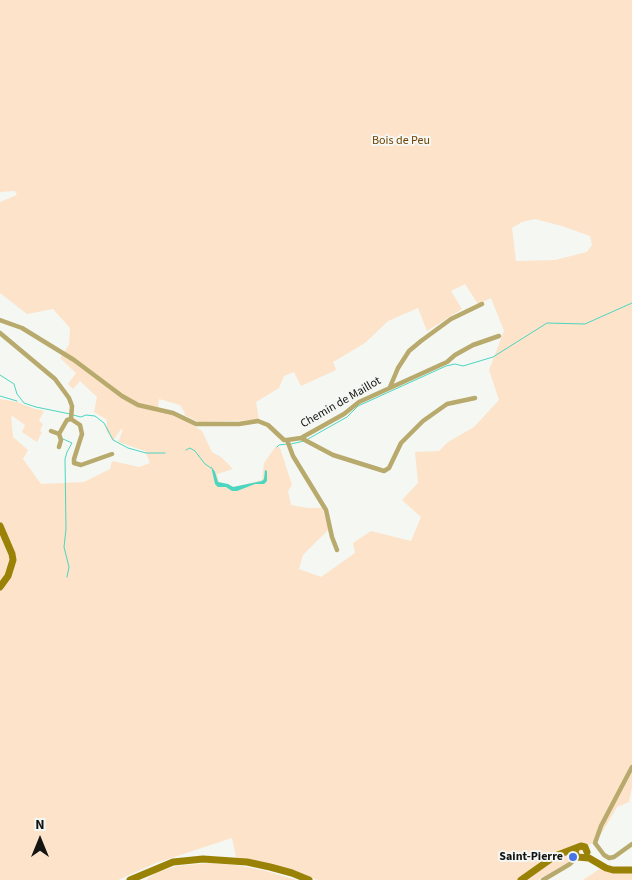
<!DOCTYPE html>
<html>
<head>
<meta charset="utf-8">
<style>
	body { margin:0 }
	#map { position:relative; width:632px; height:880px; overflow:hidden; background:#f5f7f3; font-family:"Source Sans 3",sans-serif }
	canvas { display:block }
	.north { position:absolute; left:15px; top:815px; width:50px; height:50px; -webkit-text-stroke:4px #f5f7f3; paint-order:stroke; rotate:0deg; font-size:14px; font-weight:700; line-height:20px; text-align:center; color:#141413 }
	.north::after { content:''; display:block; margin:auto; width:18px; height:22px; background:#141413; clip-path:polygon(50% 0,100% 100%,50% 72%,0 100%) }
</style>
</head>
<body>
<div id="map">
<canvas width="632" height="880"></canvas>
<div class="north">N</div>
</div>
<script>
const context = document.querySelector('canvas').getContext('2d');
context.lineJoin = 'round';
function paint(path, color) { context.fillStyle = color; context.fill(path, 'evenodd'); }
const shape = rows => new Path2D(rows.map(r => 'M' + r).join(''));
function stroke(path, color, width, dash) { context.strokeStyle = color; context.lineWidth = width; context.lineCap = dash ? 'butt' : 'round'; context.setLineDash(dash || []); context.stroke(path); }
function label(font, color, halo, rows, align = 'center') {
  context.font = font + ' "Source Sans 3",sans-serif'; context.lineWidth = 4; context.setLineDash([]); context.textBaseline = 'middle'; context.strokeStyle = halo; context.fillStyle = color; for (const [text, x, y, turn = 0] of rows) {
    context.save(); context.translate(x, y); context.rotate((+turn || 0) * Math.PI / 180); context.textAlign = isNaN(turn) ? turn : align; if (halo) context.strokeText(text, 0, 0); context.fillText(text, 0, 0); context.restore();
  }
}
paint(shape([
	[0,0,632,0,632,787,629,802,617,807,600,836,570,861,538,880,317,880,294,870,270,864,236,857,232,838,156,863,118,880,0,880,0,590,14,567,6,531,0,521,0,399,17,402,35,409,44,411,39,421,43,424,40,431,42,432,37,442,22,432,25,425,11,415,13,437,28,450,23,459,41,484,84,482,110,469,112,461,139,467,150,463,145,451,118,442,123,430,121,429,113,441,106,430,107,420,94,412,97,397,80,381,73,389,68,384,76,373,60,358,69,345,70,328,53,309,27,314,0,293,0,202,17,195,15,191,0,192],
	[535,219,562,226,590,236,592,245,587,252,555,260,516,261,512,228,522,222],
	[465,284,478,304,491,298,504,331,489,370,499,400,474,427,448,442,439,451,415,452,418,483,402,500,421,517,411,541,371,531,353,543,355,553,321,577,299,569,303,555,329,529,322,508,308,508,291,505,288,491,292,485,280,448,276,446,264,463,262,480,235,487,219,482,217,474,233,469,221,457,212,452,202,431,182,418,158,410,159,399,180,405,185,413,184,415,199,422,259,420,256,402,279,388,284,376,294,372,301,386,336,370,333,362,365,343,388,321,418,308,427,331,462,309,451,291],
	[0,531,10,560,6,574,0,582],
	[209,863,236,865,266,871,296,880,146,880,155,873,177,866],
	[601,868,632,872,632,880,583,880]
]), '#fce3c9');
paint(shape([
	[211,466,215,472,218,482,228,484,233,487,262,481,264,479,265,470,267,471,267,481,264,484,255,484,237,491,232,491,226,487,218,487,215,484]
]), '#4ad6c0');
stroke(shape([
	[0,375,14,384,17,394,24,403,36,407,70,414],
	[0,396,17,401],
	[73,415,81,417,86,415,95,416,104,423,113,440,128,448,146,453,165,453],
	[63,439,72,443,67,452,65,459,66,529,64,547,69,567,67,577],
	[308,439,347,417,358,406,446,366,455,364,463,366,493,357,547,323,585,324,632,303],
	[291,444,304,441],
	[277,447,279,445,287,444],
	[186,450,190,448,195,451,205,464,211,468]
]), '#4ad6c0', 1);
stroke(shape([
	[0,320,22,328,74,360,122,396,138,405,173,413,196,424,239,424,258,421,268,425,284,440,287,440,301,438,344,414,359,402,447,362,455,355,473,345,499,336],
	[0,333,55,379,69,398,72,406,71,419,80,425,82,434,74,459,74,463,81,465,112,454],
	[390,387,398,368,409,351,421,341,451,319,482,304],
	[51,431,59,434],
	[301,438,333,455,384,471,389,468,401,443,423,421,447,404,475,398],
	[287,440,293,456,326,510,332,537,337,550],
	[59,447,61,440,59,434,67,420,71,419],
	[595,843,601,826,632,767],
	[595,843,604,855,609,858,614,857,632,844],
	[543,880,570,864,577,857]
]), '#b8a96c', 4.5);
stroke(shape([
	[0,526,12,554,13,560,8,576,0,587],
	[576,849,575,852,577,857,589,858,606,868,613,870,632,870],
	[130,880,173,862,203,859,247,862,270,867,292,873,309,880],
	[521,880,555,856,581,846,585,847,587,852]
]), '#9a8206', 7);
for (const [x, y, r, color] of [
	[573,857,5,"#4974e6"]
]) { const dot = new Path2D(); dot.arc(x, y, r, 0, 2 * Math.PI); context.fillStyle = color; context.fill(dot); stroke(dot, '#f5f7f3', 2); }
label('12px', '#6f4303', '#f5f7f3', [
	["Bois de Peu",401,141]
]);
label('12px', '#141413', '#f5f7f3', [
	["Chemin de Maillot",341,403,-30]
]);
label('bold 12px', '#141413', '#f5f7f3', [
	["Saint-Pierre",563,857]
], 'right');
</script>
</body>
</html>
